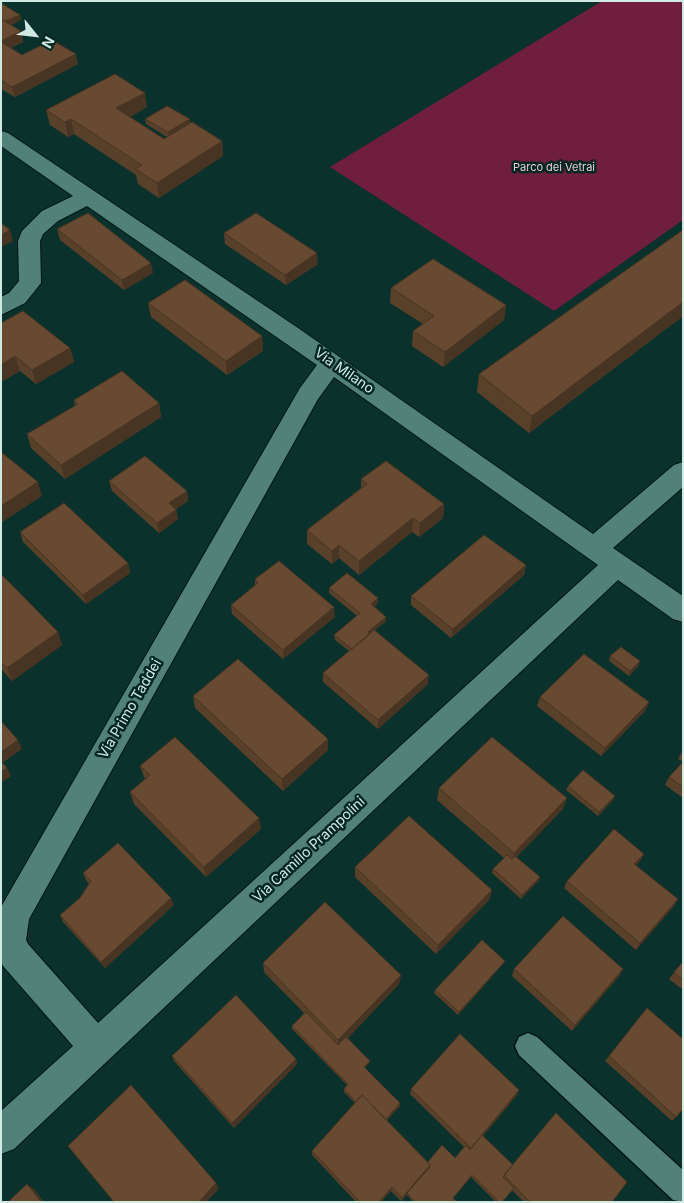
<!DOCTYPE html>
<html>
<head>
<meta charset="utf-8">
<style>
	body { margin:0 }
	#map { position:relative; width:684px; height:1203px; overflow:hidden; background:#0b312c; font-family:Inter,sans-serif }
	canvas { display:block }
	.frame { position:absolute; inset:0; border:2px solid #d0e9e3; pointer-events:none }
	.north { position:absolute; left:10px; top:10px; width:50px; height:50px; -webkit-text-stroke:4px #012722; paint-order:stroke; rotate:119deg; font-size:14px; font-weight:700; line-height:20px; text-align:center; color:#d0e9e3 }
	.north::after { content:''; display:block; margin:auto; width:18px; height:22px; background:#d0e9e3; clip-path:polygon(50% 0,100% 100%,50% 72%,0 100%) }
</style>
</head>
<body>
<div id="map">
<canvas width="684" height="1203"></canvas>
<div class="frame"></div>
<div class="north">N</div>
</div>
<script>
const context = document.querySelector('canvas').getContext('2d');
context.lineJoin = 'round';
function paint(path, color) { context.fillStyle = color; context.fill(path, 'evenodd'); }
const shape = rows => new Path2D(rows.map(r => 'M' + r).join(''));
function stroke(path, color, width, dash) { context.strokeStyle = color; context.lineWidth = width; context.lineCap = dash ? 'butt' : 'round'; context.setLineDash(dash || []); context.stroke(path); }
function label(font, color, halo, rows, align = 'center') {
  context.font = font + ' Inter,sans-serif'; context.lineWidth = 5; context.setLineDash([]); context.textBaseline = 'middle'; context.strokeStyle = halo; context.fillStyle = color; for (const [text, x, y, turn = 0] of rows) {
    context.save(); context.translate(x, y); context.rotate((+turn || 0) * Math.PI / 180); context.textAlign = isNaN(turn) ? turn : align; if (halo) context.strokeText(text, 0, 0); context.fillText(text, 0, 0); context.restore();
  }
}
paint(shape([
	[602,1,683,1,683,220,554,311,330,167]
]), '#6f1f3d');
const service = shape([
	[528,1033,537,1037,683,1170,683,1202,673,1200,519,1055,515,1046,519,1037,528,1033]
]);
const minor = shape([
	[1,131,8,133,298,328,593,534,674,465,683,462,683,487,613,548,683,596,683,622,673,619,618,580,14,1149,1,1154,1,1111,73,1046,3,966,1,961,1,907,300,388,317,365,87,206,58,221,43,234,40,241,41,283,25,303,1,315,1,297,9,293,19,281,18,241,22,231,42,211,73,196,1,146,1,131],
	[334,377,598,565,98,1023,28,944,26,940,29,919,318,399,334,377]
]);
stroke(service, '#001814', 3);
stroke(minor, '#001814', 2);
paint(service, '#518178');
paint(minor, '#518178');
paint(shape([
	[1,3,20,15,21,20,11,25,21,31,23,42,11,48,22,55,78,64,15,97,1,89],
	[147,107,130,117,164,139,167,137,146,124,145,119,191,123,222,141,223,156,159,198,138,184,136,175,74,134,68,137,50,125,46,110],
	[57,229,153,273,124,290,60,240],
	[683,230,683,316,529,433,477,392,479,374],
	[224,233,318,264,286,285,225,244],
	[391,288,506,305,504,320,443,367,412,346,413,331,423,324,390,303],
	[148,303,262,336,263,351,227,375,151,317],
	[1,323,70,348,74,362,36,384,20,371,1,382],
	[74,400,159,403,161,417,65,479,31,448,27,434,75,406],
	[361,479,444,504,443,518,419,537,412,532,359,575,339,558,332,564,307,544,307,530,361,488],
	[109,481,187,491,188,501,176,509,178,519,159,533,112,491],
	[20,532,128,563,130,573,86,604,23,542],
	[526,565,524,575,451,638,411,605,411,596],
	[1,574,58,632,62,645,12,681,1,669],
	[255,579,335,617,283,659,232,614,231,605,255,585],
	[329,588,378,603,374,607,386,617,386,621,375,630,428,684,378,729,323,682,323,673,349,651,335,640,334,635,357,616,329,593],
	[610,656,640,661,638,666,629,676,609,661],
	[193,696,328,750,283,791,195,708],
	[540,697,649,702,645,711,601,756,537,706],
	[683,750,683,798,665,785,669,777,683,762,678,759],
	[140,766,259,818,261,829,206,877,134,804,130,792,146,779,144,777],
	[568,786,613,800,598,816,566,790],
	[439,788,563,809,516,857,540,877,538,881,521,899,492,873,493,869,504,858,437,800],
	[644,854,640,861,636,865,674,906,636,950,564,888,567,881],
	[355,867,492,890,489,900,436,954,355,877],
	[83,873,174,905,105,968,63,922,60,915,80,898,89,883,86,880],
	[505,961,503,964,458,1015,434,993,435,990],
	[683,962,683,990,669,979],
	[263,963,401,975,399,984,348,1038,370,1061,369,1063,365,1068,400,1106,387,1120,428,1162,455,1158,464,1147,410,1094,411,1089,517,1095,483,1136,513,1165,612,1202,524,1202,512,1190,502,1202,496,1202,471,1177,453,1198,457,1202,413,1202,407,1195,401,1201,391,1191,381,1202,356,1202,312,1155,312,1151,355,1103,344,1092,344,1089,347,1085,292,1029,292,1026,304,1013,264,972],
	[514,969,620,975,572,1031,512,976],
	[172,1056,296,1059,297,1064,234,1128,174,1061],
	[609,1056,676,1117,672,1121,605,1061]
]), '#59402a');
paint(shape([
	[20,15,21,20,2,29,1,23],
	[21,31,23,42,3,52,1,45,1,41],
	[76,54,78,64,15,97,12,87],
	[145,93,147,107,119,123,116,108],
	[71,119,74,134,68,137,65,122],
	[190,119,191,125,169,138,168,132],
	[222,141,223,156,159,198,157,183],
	[10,230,13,241,1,247,1,235],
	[317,253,318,264,286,285,285,275],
	[151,263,153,273,124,290,122,280],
	[683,302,683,316,529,433,532,416],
	[506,305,504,320,443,367,445,352],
	[262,336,263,351,227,375,226,361],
	[70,348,74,362,36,384,32,370],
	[15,356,20,371,1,382,1,365],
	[159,403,161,417,65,479,61,465],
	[38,482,42,496,1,523,1,506],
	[187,491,188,501,171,513,169,503],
	[444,504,443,518,419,537,420,523],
	[176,510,178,519,159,533,157,523],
	[413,518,412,532,359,575,359,561],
	[339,545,339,558,332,564,332,551],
	[128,563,130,573,86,604,83,595],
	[526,565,524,575,451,638,453,629],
	[378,598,378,603,371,609,371,604],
	[334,607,335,617,283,659,283,650],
	[386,617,386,621,367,637,368,632],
	[58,632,62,645,12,681,7,668],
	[640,661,638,666,629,676,630,671],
	[429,675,428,684,378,729,378,720],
	[649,702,645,711,601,756,605,748],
	[328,739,328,750,283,791,282,779],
	[18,740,22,749,1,764,1,752],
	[7,768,11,776,1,783,1,772],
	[615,796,613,800,598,816,599,812],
	[567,798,563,809,511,863,514,853],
	[259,818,261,829,206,877,204,867],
	[644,854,640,861,630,871,634,864],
	[540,877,538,881,521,899,522,895],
	[492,890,489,900,436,954,438,945],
	[171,898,174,905,105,968,101,962],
	[678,899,674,906,636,950,640,943],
	[505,961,503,964,458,1015,459,1012],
	[623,969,620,975,572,1031,575,1025],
	[401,975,399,984,338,1048,338,1040],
	[296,1059,297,1064,234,1128,232,1123],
	[370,1061,369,1063,364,1069,364,1067],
	[519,1090,517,1095,469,1153,471,1148],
	[400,1103,400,1106,384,1123,385,1121],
	[430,1165,429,1169,401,1201,402,1198],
	[216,1183,219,1189,206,1202,199,1202],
	[27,1184,34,1189,44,1202,41,1202],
	[392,1187,391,1191,381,1202,379,1202]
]), '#483422');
const building = shape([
	[1,3,20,15,5,21,1,19,1,3],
	[1,19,21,31,1,41,1,19],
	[52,40,76,54,12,87,1,80,1,42,22,55,52,40],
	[115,74,145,93,116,108,164,139,192,122,222,141,157,183,135,169,142,165,71,119,65,122,46,110,115,74],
	[167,106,190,119,168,132,145,119,167,106],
	[88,213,151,263,122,280,57,229,88,213],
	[256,213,317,253,285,275,224,233,256,213],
	[1,223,10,230,1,235,1,223],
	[683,230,683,302,532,416,479,374,683,230],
	[433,259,506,305,445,352,413,331,434,316,391,288,433,259],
	[185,280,262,336,226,361,148,303,185,280],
	[23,311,70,348,32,370,15,356,1,365,1,323,23,311],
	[122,371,159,403,61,465,27,434,78,404,74,400,122,371],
	[1,452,38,482,1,506,1,452],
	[145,456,187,491,169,503,176,510,157,523,109,481,145,456],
	[386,461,444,504,420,523,413,518,359,561,339,545,332,551,307,530,367,484,361,479,386,461],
	[64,503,128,563,83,595,20,532,64,503],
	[484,535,526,565,453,629,411,596,484,535],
	[279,561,334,607,283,650,231,605,258,583,255,579,279,561],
	[347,573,378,598,371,604,386,617,368,632,370,634,352,649,334,635,360,613,329,588,347,573],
	[1,574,58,632,7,668,1,662,1,574],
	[374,630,429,675,378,720,323,673,374,630],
	[621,647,640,661,630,671,610,656,621,647],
	[584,654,649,702,605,748,540,697,584,654],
	[238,659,328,739,282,779,193,696,238,659],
	[1,721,18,740,1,752,1,721],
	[175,737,259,818,204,867,130,792,150,775,140,766,175,737],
	[492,737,567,798,514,853,439,788,492,737],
	[1,761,7,768,1,772,1,761],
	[683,762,683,787,669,777,683,762],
	[583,770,615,796,599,812,568,786,583,770],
	[409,816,492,890,438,945,355,867,409,816],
	[614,829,644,854,634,864,678,899,640,943,567,881,614,829],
	[118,843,171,898,101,962,60,915,80,898,91,881,83,873,118,843],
	[507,855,512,859,515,856,540,877,522,895,493,869,507,855],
	[325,902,401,975,338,1040,263,963,325,902],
	[563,916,623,969,575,1025,514,969,563,916],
	[482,940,505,961,459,1012,435,990,482,940],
	[683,962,683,980,674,972,683,962],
	[236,995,296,1059,232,1123,172,1056,236,995],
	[647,1008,683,1039,683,1109,676,1117,609,1056,647,1008],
	[306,1012,338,1045,346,1037,370,1061,364,1067,400,1103,386,1119,362,1095,356,1102,344,1089,348,1084,292,1026,306,1012],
	[460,1034,519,1090,471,1148,411,1089,460,1034],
	[131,1085,216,1183,199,1202,114,1202,68,1146,131,1085],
	[362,1095,430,1165,402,1198,392,1187,379,1202,360,1202,312,1151,362,1095],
	[556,1113,627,1182,612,1202,530,1202,504,1175,556,1113],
	[482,1135,513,1165,503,1177,514,1188,502,1202,499,1202,472,1175,453,1198,457,1202,415,1202,407,1193,430,1167,430,1165,428,1162,442,1145,455,1158,466,1145,470,1150,482,1135],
	[27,1184,41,1202,8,1202,27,1184]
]);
paint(building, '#674a31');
stroke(building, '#483422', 1);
label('11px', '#ecccd3', '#012722', [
	["Parco dei Vetrai",554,168]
]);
label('14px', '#d0e9e3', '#012722', [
	["Via Milano",344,371,35],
	["Via Primo Taddei",130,709,-60],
	["Via Camillo Prampolini",309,850,-43]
]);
</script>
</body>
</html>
